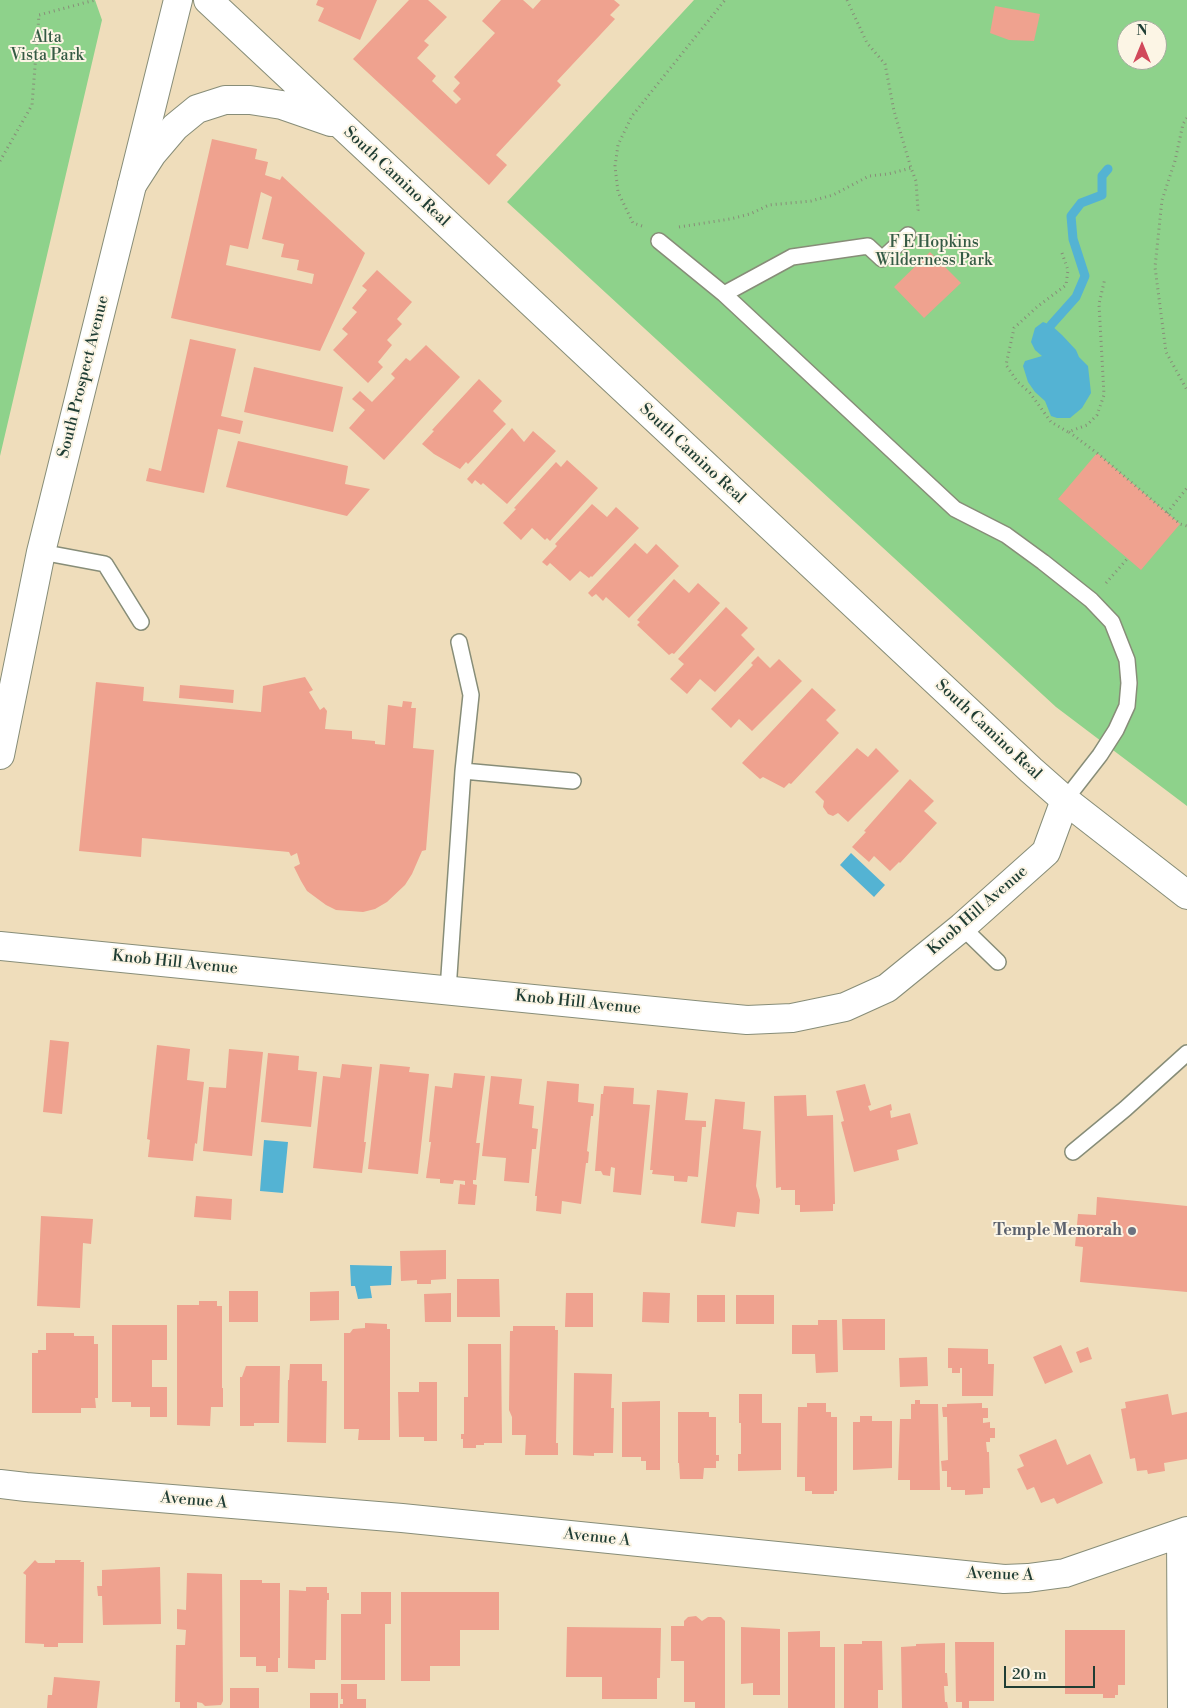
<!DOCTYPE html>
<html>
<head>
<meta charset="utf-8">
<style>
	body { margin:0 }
	#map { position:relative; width:1187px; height:1708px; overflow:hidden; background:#efddbb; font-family:"Libre Bodoni",serif }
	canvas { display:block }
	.north { position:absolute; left:1117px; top:20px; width:50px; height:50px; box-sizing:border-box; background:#fcf5e5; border:1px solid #a4ab9e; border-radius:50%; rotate:0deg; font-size:14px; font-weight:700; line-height:20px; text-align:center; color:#1f3d34 }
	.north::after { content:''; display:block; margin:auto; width:18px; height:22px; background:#d1495b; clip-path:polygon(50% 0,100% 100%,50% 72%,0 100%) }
	.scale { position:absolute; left:1004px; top:1666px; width:91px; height:22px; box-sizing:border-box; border:2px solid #1f3d34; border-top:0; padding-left:6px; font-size:15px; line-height:18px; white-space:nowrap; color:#1f3d34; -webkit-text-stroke:4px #fcf5e5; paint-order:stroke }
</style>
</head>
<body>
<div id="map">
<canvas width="1187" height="1708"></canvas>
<div class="north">N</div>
<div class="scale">20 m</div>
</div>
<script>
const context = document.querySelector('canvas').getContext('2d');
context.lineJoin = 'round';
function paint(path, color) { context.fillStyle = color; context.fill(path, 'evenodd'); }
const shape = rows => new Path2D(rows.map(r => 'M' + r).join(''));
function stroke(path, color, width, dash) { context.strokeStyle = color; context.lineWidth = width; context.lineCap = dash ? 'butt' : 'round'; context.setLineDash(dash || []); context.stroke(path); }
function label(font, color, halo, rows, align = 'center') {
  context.font = font + ' "Libre Bodoni",serif'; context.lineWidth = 4; context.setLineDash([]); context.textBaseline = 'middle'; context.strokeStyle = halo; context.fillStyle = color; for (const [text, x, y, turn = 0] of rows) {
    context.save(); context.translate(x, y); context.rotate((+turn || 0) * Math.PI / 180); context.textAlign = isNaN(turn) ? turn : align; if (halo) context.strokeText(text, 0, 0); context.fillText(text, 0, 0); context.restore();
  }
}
paint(shape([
	[0,0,95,0,102,20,0,456],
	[694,0,1187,0,1187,806,1056,707,507,202],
	[1127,30,1157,30,1157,60,1127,60]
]), '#8ed28b');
paint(shape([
	[1043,322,1051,325,1062,335,1076,350,1079,357,1088,366,1091,393,1082,408,1070,418,1057,418,1051,416,1045,401,1035,392,1028,382,1023,366,1025,361,1042,356,1035,350,1031,342,1035,328],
	[851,853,885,885,874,897,840,865],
	[264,1140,288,1142,283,1193,260,1191],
	[350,1265,392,1266,391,1285,370,1286,372,1298,358,1299,355,1286,351,1286]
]), '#54b3d3');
stroke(shape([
	[1051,325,1076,297,1085,276,1073,239,1071,216,1081,203,1102,195,1102,176,1108,169]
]), '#54b3d3', 9);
paint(shape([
	[318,0,377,0,360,40,318,21,324,8,316,5],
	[409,0,428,0,447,17,424,41,429,45,417,58,436,76,432,81,456,104,461,99,453,91,460,83,454,77,495,33,482,21,501,0,523,0,533,9,541,0,614,0,620,5,610,15,615,19,557,81,561,85,496,155,507,165,489,185,353,59],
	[995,6,1040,14,1034,41,1009,40,990,33],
	[212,139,257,149,255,159,268,162,265,175,280,180,282,176,365,253,320,351,171,318],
	[261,192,272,197,262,239,284,244,281,257,299,260,297,270,314,274,312,284,226,265,230,245,248,249],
	[930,252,961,283,924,318,894,287],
	[377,270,412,302,397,319,402,324,387,340,392,345,378,362,383,367,368,383,333,350,348,334,342,329,357,312,352,308,367,290,362,286],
	[190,339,236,349,221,416,243,421,240,434,218,429,204,493,146,481,149,468,161,471],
	[426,345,460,377,384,460,349,428,365,410,352,399,360,391,372,402,395,378,391,374,406,358,410,361],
	[254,367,343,387,333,432,244,412],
	[479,379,502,401,493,411,506,424,468,464,466,462,460,469,434,454,422,444,434,431,432,430],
	[512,428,524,442,533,431,556,451,507,504,483,483,481,485,475,480,472,484,467,479],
	[238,441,348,466,345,484,370,489,347,516,226,487],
	[1097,453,1180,524,1141,570,1058,499],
	[567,460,598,488,550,541,547,538,545,540,532,528,521,540,503,523,516,509,514,508,556,462,561,467],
	[592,504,607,517,616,507,639,528,592,577,591,576,589,578,580,571,570,581,550,563,547,566,542,562,557,546,555,544],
	[635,543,647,554,656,544,679,566,629,618,606,597,603,601,596,594,592,597,588,593],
	[674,579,689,593,698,583,720,603,674,654,672,653,669,655,637,625,640,622,637,620],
	[726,607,748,628,741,635,755,649,715,692,700,679,687,694,670,679,684,664,678,659],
	[758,656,770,668,779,659,802,681,752,731,739,719,731,728,711,709,753,665,751,663],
	[305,677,313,690,309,692,320,710,324,707,327,711,325,729,352,731,352,739,375,741,375,744,385,745,388,705,402,707,403,701,412,702,411,708,416,708,413,748,434,750,426,850,422,851,412,874,405,885,387,902,375,909,363,912,336,910,326,905,307,891,301,881,294,867,300,864,297,853,291,856,289,852,142,838,141,857,79,851,96,682,144,687,143,701,261,712,263,686],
	[180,685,234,690,233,703,179,698],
	[812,688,836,710,826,720,839,733,791,784,789,783,784,788,763,777,760,779,742,763],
	[857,748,868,757,876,748,899,771,848,822,838,813,833,816,828,814,823,807,824,801,815,792],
	[910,779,934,801,924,811,937,823,900,863,899,862,890,871,874,856,869,862,852,847,866,832,864,831],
	[50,1040,69,1042,62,1114,43,1112],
	[157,1045,190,1049,187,1080,204,1082,197,1144,195,1143,193,1161,148,1157,150,1140,147,1139],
	[229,1049,263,1052,252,1156,203,1151,209,1087,226,1088],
	[268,1053,299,1056,298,1070,317,1072,311,1127,261,1122],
	[342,1064,372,1067,364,1142,366,1142,362,1173,313,1168,323,1076,340,1078],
	[380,1064,410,1067,409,1072,429,1074,418,1174,368,1169],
	[454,1073,485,1076,476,1143,480,1143,476,1180,473,1180,473,1184,477,1185,475,1205,458,1204,460,1184,465,1185,465,1181,454,1180,453,1184,440,1183,440,1179,426,1178,431,1142,429,1142,435,1086,452,1088],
	[491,1076,522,1079,519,1104,534,1106,532,1128,538,1129,536,1149,532,1149,529,1183,504,1181,506,1158,482,1156],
	[547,1081,579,1084,578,1102,594,1104,593,1116,591,1116,587,1151,589,1152,588,1163,586,1163,581,1204,562,1201,561,1214,536,1211,537,1196,535,1196],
	[865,1084,871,1105,868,1106,870,1111,891,1104,892,1110,890,1111,891,1118,910,1113,918,1144,897,1150,899,1160,854,1172,841,1122,844,1121,836,1091],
	[604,1086,634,1088,633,1104,650,1105,641,1195,613,1192,615,1168,611,1167,610,1176,603,1175,601,1171,595,1171,601,1094,603,1094],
	[657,1090,688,1093,685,1120,706,1121,706,1127,702,1127,698,1177,688,1176,687,1182,674,1181,674,1176,652,1174,653,1170,650,1170],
	[806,1095,807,1116,833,1115,835,1204,833,1204,833,1211,800,1212,800,1205,795,1205,795,1190,781,1190,781,1187,776,1188,774,1096],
	[715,1099,745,1102,743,1129,761,1131,756,1186,760,1200,759,1214,737,1212,735,1227,701,1223],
	[196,1196,232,1199,231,1220,194,1217],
	[1097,1197,1187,1206,1187,1292,1080,1282,1083,1247,1075,1246,1078,1214,1096,1215],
	[41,1216,93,1219,91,1244,83,1243,80,1308,37,1306],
	[446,1250,446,1279,431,1280,431,1284,417,1284,417,1280,401,1281,400,1251],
	[457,1279,499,1279,500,1317,457,1317],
	[229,1291,258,1291,258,1322,229,1322],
	[339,1291,339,1320,310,1321,310,1292],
	[643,1292,670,1293,669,1323,642,1322],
	[451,1293,451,1322,425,1322,424,1294],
	[566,1293,593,1293,593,1327,565,1327],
	[697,1295,725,1295,725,1322,697,1322],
	[736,1295,774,1295,774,1324,736,1324],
	[199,1301,217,1301,217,1306,222,1306,222,1388,223,1388,223,1407,211,1407,210,1426,177,1425,177,1305,199,1305],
	[842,1319,885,1319,885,1350,843,1350],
	[818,1320,837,1320,838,1372,816,1373,815,1354,792,1354,792,1325,818,1325],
	[365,1323,387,1324,387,1329,390,1329,390,1440,358,1440,359,1429,344,1429,344,1333,350,1333,353,1329,365,1328],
	[112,1325,167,1325,167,1360,152,1360,152,1387,167,1387,167,1417,150,1417,150,1407,131,1407,131,1402,112,1402],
	[513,1326,555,1326,555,1330,558,1330,556,1443,558,1443,558,1455,525,1455,526,1435,512,1435,512,1417,509,1410,510,1331,513,1331],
	[46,1333,74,1333,74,1336,94,1336,94,1344,98,1344,98,1398,95,1398,96,1408,81,1408,81,1413,32,1413,32,1353,38,1353,38,1350,46,1350],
	[468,1344,501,1344,502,1443,484,1443,484,1445,476,1445,476,1448,463,1448,463,1439,461,1439,461,1434,464,1434,464,1397,468,1397],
	[1061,1345,1073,1372,1045,1384,1033,1357],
	[1088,1347,1092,1359,1080,1363,1076,1352],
	[948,1348,988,1349,988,1364,994,1364,993,1396,962,1396,962,1368,960,1368,960,1373,952,1373,952,1368,948,1368],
	[927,1357,928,1386,900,1387,899,1358],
	[290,1364,322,1364,322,1381,327,1381,326,1443,287,1442,288,1380,289,1380],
	[246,1366,280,1366,279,1423,254,1423,254,1426,240,1426,240,1377,242,1377],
	[574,1373,612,1374,611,1408,614,1408,613,1453,594,1453,594,1456,573,1455],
	[419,1382,437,1382,437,1441,424,1441,424,1437,399,1437,398,1392,419,1392],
	[739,1394,762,1394,762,1423,781,1423,781,1470,738,1471,738,1454,741,1454,741,1423,739,1423],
	[1168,1394,1172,1415,1187,1412,1187,1459,1164,1463,1165,1471,1148,1474,1147,1470,1137,1471,1135,1458,1130,1459,1121,1409,1126,1408,1125,1402],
	[915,1400,920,1400,920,1404,938,1404,940,1490,910,1490,910,1480,898,1480,900,1419,911,1419,911,1404,915,1404],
	[660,1401,660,1470,646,1470,646,1461,641,1461,641,1457,622,1457,622,1402],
	[807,1403,826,1403,826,1412,831,1412,831,1417,837,1417,837,1491,834,1491,834,1494,812,1494,812,1491,805,1491,805,1477,797,1477,798,1407,807,1407],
	[982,1403,982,1408,988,1408,988,1418,983,1418,983,1423,990,1422,990,1428,995,1428,995,1438,990,1438,990,1442,986,1442,987,1452,989,1452,990,1488,983,1488,983,1494,965,1495,965,1490,951,1490,951,1487,947,1487,947,1471,942,1471,941,1461,948,1460,947,1417,943,1417,942,1407,947,1407,947,1404],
	[678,1412,709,1412,709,1417,716,1417,716,1455,719,1455,719,1461,716,1461,716,1468,704,1468,703,1479,680,1479,679,1463,678,1463],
	[860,1416,872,1416,872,1421,892,1421,892,1468,853,1470,853,1422,860,1422],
	[1056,1439,1067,1465,1090,1454,1103,1483,1057,1504,1054,1498,1041,1503,1034,1487,1027,1490,1017,1469,1024,1466,1019,1455],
	[35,1560,38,1563,55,1563,55,1560,81,1560,80,1562,84,1562,83,1643,58,1643,58,1647,44,1647,44,1644,25,1643,26,1575,23,1573],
	[160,1567,161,1624,103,1625,102,1596,98,1596,97,1586,102,1586,102,1570],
	[187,1573,222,1574,223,1701,221,1705,205,1706,202,1703,197,1702,197,1708,180,1708,180,1702,175,1702,176,1645,185,1645,186,1630,177,1629,177,1609,186,1610],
	[240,1580,262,1580,262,1583,280,1583,280,1658,278,1658,278,1672,266,1672,266,1666,256,1666,256,1657,240,1657],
	[306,1587,327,1587,327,1593,329,1593,329,1600,327,1600,326,1660,315,1660,315,1669,288,1668,289,1590,306,1591],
	[361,1592,391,1592,391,1624,385,1624,385,1680,341,1680,341,1614,361,1614],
	[401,1592,499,1592,499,1630,460,1630,460,1666,430,1666,430,1681,401,1681],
	[696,1616,702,1621,708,1617,721,1617,725,1621,725,1708,695,1708,695,1702,684,1702,684,1661,671,1661,671,1626,684,1626,684,1621,688,1617],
	[567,1627,661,1628,660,1678,657,1678,657,1699,602,1699,602,1677,566,1677],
	[741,1627,780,1629,780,1695,753,1695,753,1683,741,1684],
	[1065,1630,1125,1630,1125,1685,1118,1685,1118,1695,1115,1695,1115,1698,1103,1698,1103,1694,1065,1694],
	[820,1631,820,1647,835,1647,835,1708,788,1708,788,1632],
	[862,1641,882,1641,883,1690,878,1690,878,1708,844,1708,844,1644,862,1644],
	[955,1642,994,1642,994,1701,969,1701,969,1708,962,1708,962,1702,956,1702],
	[945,1643,945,1673,947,1673,948,1686,944,1686,945,1702,947,1702,948,1708,902,1708,901,1647,916,1646,916,1644],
	[54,1677,100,1681,97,1708,47,1708,48,1695,52,1695],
	[341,1684,357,1684,357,1699,366,1699,366,1708,340,1708,340,1704,343,1704,343,1699,341,1699],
	[230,1688,259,1688,259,1708,230,1708],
	[310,1693,338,1693,338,1708,310,1708]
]), '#efa28f');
const service = shape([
	[659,241,724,294,955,509,1006,535,1043,562,1091,600,1112,622,1127,660,1129,683,1127,706,1116,730,1100,755,1065,800],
	[724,294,792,257,868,246,882,259,908,235],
	[41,552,105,564,141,622],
	[463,771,573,781],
	[962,927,998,962],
	[448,990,463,771,471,695,459,642],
	[1073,1152,1125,1109,1187,1053]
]);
const minor = shape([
	[0,1484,26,1487,402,1518,1004,1579,1028,1578,1065,1573,1187,1531],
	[1181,1534,1182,1708]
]);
const tertiary = shape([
	[0,946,704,1016,747,1020,792,1018,845,1007,887,988,962,927,1046,852,1065,800]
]);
const secondary = shape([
	[0,755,41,552,178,0]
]);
const primary = shape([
	[208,0,1031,770,1065,800,1187,895],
	[132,185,152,154,175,127,197,109,225,100,250,100,282,105,331,122]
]);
stroke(service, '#878d78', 18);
stroke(minor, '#878d78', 30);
stroke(tertiary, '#878d78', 30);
stroke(secondary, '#878d78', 30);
stroke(primary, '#878d78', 30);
stroke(shape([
	[847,0,867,43,885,64,894,111,911,168,916,181,918,210,917,213],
	[1187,118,1183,124,1175,161,1162,200,1155,267,1166,352,1187,390],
	[0,161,32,105,39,15,95,0],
	[642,226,633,223,618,192,615,166,618,145,632,116,725,0],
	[679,227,730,219,750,214,769,205,811,201,833,195,869,176,888,174,911,168],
	[1062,253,1068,270,1066,285,1037,307,1014,328,1006,365,1017,381,1030,393,1051,422,1068,432,1087,425,1097,415,1104,395,1099,304,1105,278],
	[1069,432,1097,453,1180,524,1187,526],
	[1167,513,1187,488],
	[1106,583,1127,559]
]), '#878d78', 3, [1, 4]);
stroke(service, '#fff', 15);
stroke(minor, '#fff', 28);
stroke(tertiary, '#fff', 28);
stroke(secondary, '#fff', 28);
stroke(primary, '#fff', 28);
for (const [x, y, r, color] of [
	[1132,1231,5,"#6b7280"]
]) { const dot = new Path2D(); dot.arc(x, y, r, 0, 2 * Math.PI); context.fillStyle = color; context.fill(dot); stroke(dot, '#fcf5e5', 2); }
label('16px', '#355b45', '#fcf5e5', [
	["Alta",47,38],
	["Vista Park",47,56],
	["F E Hopkins",934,243],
	["Wilderness Park",934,261]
]);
label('16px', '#1f3d34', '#fcf5e5', [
	["South Camino Real",396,177,43],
	["South Prospect Avenue",84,377,-76],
	["South Camino Real",692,454,43],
	["South Camino Real",988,730,43],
	["Knob Hill Avenue",978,911,-41],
	["Knob Hill Avenue",175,963,6],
	["Knob Hill Avenue",578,1003,6],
	["Avenue A",194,1501,5],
	["Avenue A",597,1538,6],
	["Avenue A",1000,1575,2]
]);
label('bold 16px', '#5b616d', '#fcf5e5', [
	["Temple Menorah",1122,1231]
], 'right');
</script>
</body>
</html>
